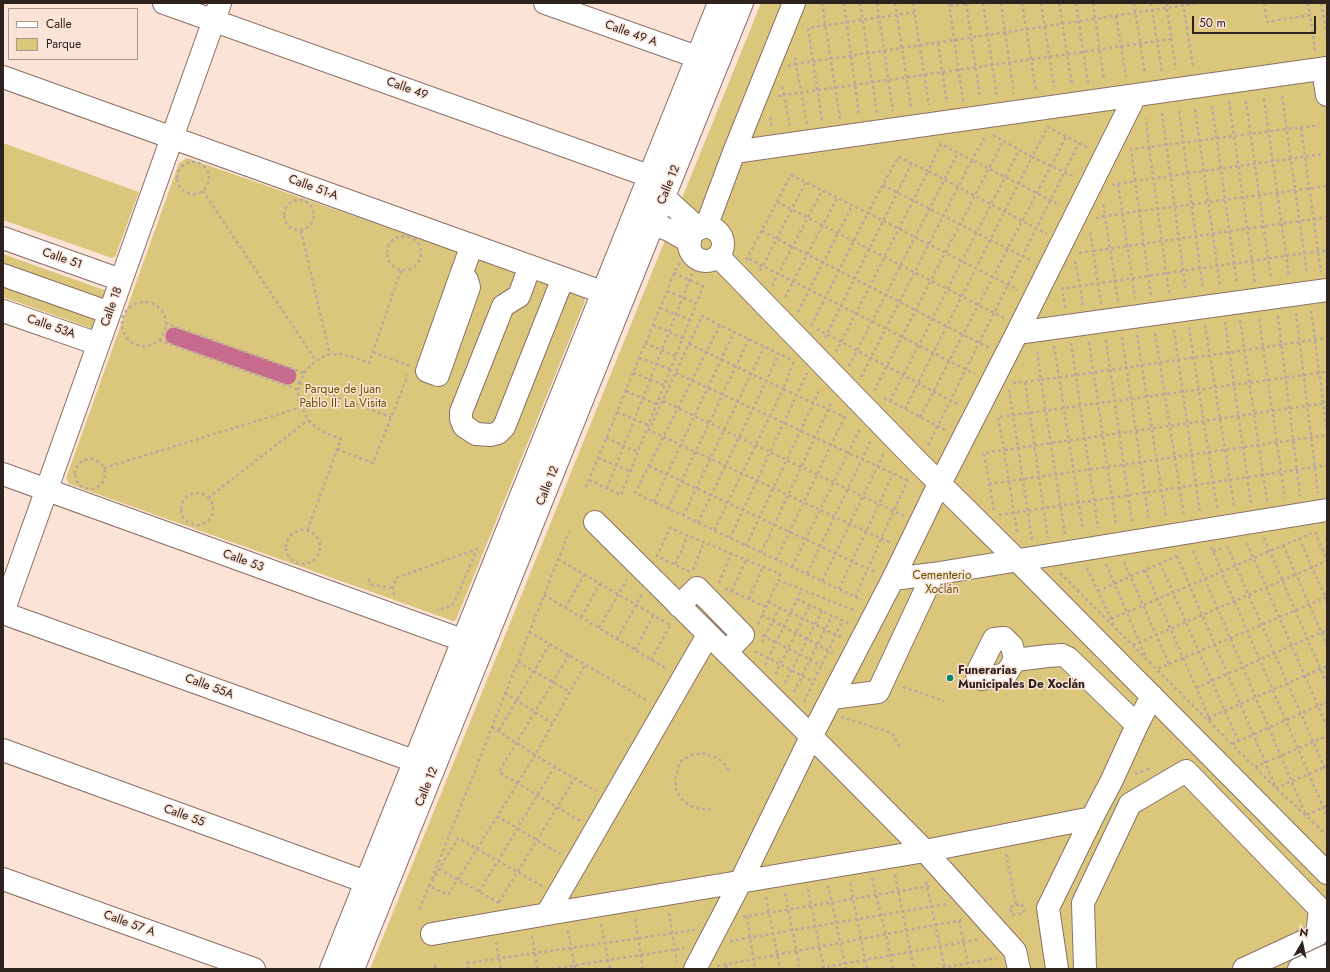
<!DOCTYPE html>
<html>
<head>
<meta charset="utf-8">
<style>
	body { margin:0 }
	#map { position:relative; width:1330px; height:972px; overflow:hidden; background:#fce3d8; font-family:Jost,sans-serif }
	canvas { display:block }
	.frame { position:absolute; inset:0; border:4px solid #2d221d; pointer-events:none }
	.legend { position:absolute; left:8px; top:8px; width:130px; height:52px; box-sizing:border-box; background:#fce3d8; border:1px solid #a9968d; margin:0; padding:5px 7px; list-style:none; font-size:12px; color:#2d221d }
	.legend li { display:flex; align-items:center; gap:8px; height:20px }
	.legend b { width:20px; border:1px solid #a9968d }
	.north { position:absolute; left:1282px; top:924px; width:40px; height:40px; -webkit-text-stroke:3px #fce3d8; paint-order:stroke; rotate:9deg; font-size:11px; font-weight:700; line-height:16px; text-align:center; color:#2d221d }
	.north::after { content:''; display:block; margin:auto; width:14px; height:18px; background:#2d221d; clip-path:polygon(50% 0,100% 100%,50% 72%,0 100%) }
	.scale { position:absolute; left:1192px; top:16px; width:124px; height:18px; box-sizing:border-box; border:2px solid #2d221d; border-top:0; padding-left:5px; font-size:12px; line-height:14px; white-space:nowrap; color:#2d221d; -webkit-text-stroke:3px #fce3d8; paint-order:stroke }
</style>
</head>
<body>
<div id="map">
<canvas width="1330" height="972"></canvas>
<div class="frame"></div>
<ul class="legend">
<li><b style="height:5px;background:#fff"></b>Calle</li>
<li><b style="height:11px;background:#dbc77c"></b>Parque</li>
</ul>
<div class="north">N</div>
<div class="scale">50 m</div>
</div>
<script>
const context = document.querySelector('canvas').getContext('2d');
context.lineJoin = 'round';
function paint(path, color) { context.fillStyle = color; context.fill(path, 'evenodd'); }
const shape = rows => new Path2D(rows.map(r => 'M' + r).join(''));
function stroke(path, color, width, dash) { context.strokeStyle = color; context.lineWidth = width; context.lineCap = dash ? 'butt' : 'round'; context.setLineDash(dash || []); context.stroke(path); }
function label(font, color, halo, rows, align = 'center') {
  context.font = font + ' Jost,sans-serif'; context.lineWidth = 3; context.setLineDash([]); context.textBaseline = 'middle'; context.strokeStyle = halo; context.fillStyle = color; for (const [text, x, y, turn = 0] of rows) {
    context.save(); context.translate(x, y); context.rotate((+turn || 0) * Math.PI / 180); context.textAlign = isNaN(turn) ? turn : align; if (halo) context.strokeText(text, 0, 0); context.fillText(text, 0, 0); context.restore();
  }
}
paint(shape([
	[761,3,1327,3,1327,969,370,969],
	[3,143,139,192,115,257,112,258,3,220],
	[187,158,584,296,585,301,456,620,453,621,69,484,66,478,179,163],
	[3,254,107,291,93,329,3,297]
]), '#dbc77c');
stroke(shape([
	[174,336,288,376]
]), '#c66a8e', 17);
const minor = shape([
	[164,3,649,176],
	[545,3,697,57,711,63],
	[1323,69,1327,95],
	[3,77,616,297],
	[734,152,1327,68],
	[664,197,699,229],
	[654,224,669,230,690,242],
	[706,227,734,152,794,3],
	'689 244a17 17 0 1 1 34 0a17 17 0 1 1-34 0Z',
	[3,238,121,280],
	[718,256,917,461,1017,560,1327,873],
	[530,266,519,296,503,306,461,412,461,419,464,426,476,434,491,435,498,433,504,427,563,278],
	[3,275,99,309],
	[460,278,467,280,469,287,438,375,427,371,460,278,472,245],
	[3,311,98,344],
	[1017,333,1327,290],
	[3,474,476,645],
	[595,522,805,730,925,851,1015,951,1019,969],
	[893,579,933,574,1327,510],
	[679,606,697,588,743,635,726,652],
	[3,612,220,3],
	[3,613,414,761],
	[1015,660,1006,674,982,679,977,673,994,639,1004,638,1012,646,1015,660,1048,656,1062,655,1068,658,1137,725],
	[832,698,878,692,933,574],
	[3,750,366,882],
	[3,879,254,969],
	[547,914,708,635],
	[432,934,565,911,925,851,1092,818],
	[331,969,719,3],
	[353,969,742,3],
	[695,969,740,883,811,737,893,579,939,484,946,472,1017,333,1135,96],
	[1057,969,1048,908,1092,818,1112,780,1137,725,1152,696],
	[1085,969,1083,903,1130,804,1186,771,1320,909,1317,935,1244,969],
	[1299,969,1327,956]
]);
stroke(minor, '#8b7165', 24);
stroke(shape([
	[822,3,840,119],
	[844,3,859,115],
	[860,3,877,113],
	[877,3,893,111],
	[895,3,911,107],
	[913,3,929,105],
	[949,3,963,101],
	[966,3,980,97],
	[983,3,997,97],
	[1001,3,1014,94],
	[1022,3,1036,90],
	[1041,3,1054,87],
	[1059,3,1072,85],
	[1076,3,1088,83],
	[1093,3,1104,80],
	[1134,3,1145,74],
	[1151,3,1162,72],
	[1166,3,1176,69],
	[1183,3,1193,68],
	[1264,3,1267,22,1310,15,1315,50],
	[1308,3,1310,15],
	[1321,3,1327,36],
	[950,6,972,3],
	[1116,16,1126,77],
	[938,43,947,103],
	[788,66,796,64,795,55],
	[778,96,784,95,782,86],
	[1282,96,1307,274],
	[1264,99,1289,276],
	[1229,101,1255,282],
	[1246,101,1271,279],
	[1212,106,1237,284],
	[1195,109,1220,286],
	[1179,111,1203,289],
	[1162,113,1186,291],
	[770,117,772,128],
	[822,120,808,28,915,12],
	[807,124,796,64,1199,3],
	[790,126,784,95,1172,39],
	[1301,128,1321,272],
	[993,135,1032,157,1048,127,1088,148],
	'177 178a16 16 0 1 1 32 0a16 16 0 1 1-32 0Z',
	[1118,184,1135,298],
	[883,185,1032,261],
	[1112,185,1135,181,1131,149,1149,147,1146,118],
	[203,191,316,361],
	'284 215a15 15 0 1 1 30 0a15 15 0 1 1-30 0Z',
	[777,202,1004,318],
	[1096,218,1105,216,1103,203],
	[301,231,330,355],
	[762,231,989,348],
	'387 253a17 17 0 1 1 34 0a17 17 0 1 1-34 0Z',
	[1079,253,1093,251,1090,231],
	[749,259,975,374],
	[746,260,791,175,868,213,898,157,928,171,941,144,972,160,986,135],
	[760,271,806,182],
	[674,273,703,286],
	[772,286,822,190],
	[667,291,696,303],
	[1169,293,1149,147,1319,125],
	[1151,295,1135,181,1323,154],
	[785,297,837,198],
	[1118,301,1105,216,1327,186],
	'122 324a22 22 0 1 1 44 0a22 22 0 1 1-44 0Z',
	[1101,304,1093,251,1327,217],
	[1083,305,1080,286,1327,250],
	[660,308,690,320],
	[1065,308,1062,289,1080,286,1075,261],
	[1311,311,1327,430],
	[798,312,852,206],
	[1296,313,1318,493],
	[1278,316,1300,496],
	[1259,319,1285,498],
	[1240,320,1267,501],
	[1225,322,1251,503],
	[165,323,304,373],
	[653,325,683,338],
	[720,325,702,316,649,430,891,543],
	[1205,325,1234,506],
	[811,326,868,213,1018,290],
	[1189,327,1217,508],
	[817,329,959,405],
	[1174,330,1200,513],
	[1155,333,1184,515],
	[1137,335,1166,518],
	[1122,337,1149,520],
	[825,338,912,163],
	[159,340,299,390],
	[1106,340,1132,523],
	[1089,342,1116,525],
	[645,343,676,356],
	[1071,343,1098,528],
	[689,344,783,389,714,531],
	[1054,346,1083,530],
	[373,352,410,366],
	[836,352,928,171,1047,234],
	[639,358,670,369],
	[790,359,720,325,635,493,862,600],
	[794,362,783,389,847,418],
	[849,366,958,153],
	[633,373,664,385],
	[676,373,909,481],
	[861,377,972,160,1060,205],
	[1025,382,1048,538],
	[299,383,391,417],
	[1013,383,1041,380,1037,349],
	[626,391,656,404],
	[874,391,1003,141],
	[884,398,947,431],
	[663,401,904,516],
	[890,401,1019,150],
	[302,407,298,397,299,383,306,370,316,361,326,355,340,354,357,358,369,363,401,270],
	[905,409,1032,157,1075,177],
	[617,412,648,425],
	[920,417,1066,137],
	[606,438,638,452],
	[928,445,1079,143],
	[337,449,373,463,408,375],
	[598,458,630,471],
	'75 474a15 15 0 1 1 30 0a15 15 0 1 1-30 0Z',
	[649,466,875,572],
	[104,468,302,407,308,420,316,427,325,433,341,439,307,531],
	[589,480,621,495,704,284],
	[989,484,1327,435],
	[586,487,667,291,674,273,682,260],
	[607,488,692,274],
	'181 509a16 16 0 1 1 32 0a16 16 0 1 1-32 0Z',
	[208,498,308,420],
	[654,502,734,332],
	[668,509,749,339],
	[994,510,984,453,1004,450,998,417,1013,415,1009,390],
	[999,515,1327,465],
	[683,516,764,347],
	[698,523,779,354],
	'286 547a17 17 0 1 1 34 0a17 17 0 1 1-34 0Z',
	[1017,532,1004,450,1327,403],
	[1315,532,1327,560],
	[1065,534,1041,380,1327,338],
	[730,538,807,373],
	[1264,538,1327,684],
	[1299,538,1327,601],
	[1032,540,1013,415,1327,372],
	[1247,543,1327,727],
	[1283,545,1327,645],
	[746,546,820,389],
	[1227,546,1327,773],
	[1211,547,1327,816],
	[1193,551,1306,815,1327,806],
	[1213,551,1222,548],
	[761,553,832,401],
	[1177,556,1276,788,1327,766],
	[558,559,672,626],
	[776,560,845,416],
	[1124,562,1169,664,1157,669],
	[1160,563,1238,741],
	[675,564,688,535],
	[1106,564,1145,655],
	[792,567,860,429],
	[1087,568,1114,625],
	[693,570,704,542],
	[1145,570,1211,722],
	[690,572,657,556,670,528,780,574,778,580],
	[1060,573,1276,788,1327,835],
	[807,574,871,440],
	[368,579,371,584,373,585,393,588],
	[822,581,884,453],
	[719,583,731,553],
	[725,588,766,607],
	[839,589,893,474],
	[732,591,746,560],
	[1098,591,1181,554],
	[394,595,393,588,396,578,477,549,455,601,451,606,437,610],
	[544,595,667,669],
	[855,597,908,479],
	[749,599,763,567],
	[797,599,850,624],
	[768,602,841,637],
	[565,608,584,575],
	[762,615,833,653],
	[581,617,600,584],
	[1111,619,1312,533],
	[758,624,778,580,856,611],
	[599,628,627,579],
	[529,632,648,701],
	[762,635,822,666],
	[617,639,642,594],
	[762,642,780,607],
	[1133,645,1327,561],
	[635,650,653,616],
	[755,651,814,682],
	[569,655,499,772,580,821],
	[651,660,670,626],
	[518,662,570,692],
	[1169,664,1327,597],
	[765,665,802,589],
	[775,674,810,605],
	[785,683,822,611],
	[903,687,944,701],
	[1196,688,1327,630],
	[794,692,832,616],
	[505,693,552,723],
	[804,702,842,621],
	[841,717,892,733,898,745,903,744],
	[1208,718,1327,666],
	[492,727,535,755,585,665],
	[499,730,550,644],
	[1232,744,1327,702],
	[1255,767,1327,736],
	[1135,774,1149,769],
	[711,809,700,809,688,805,680,797,676,789,675,780,679,765,681,761,689,756,702,753,718,758,725,765,731,773],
	[497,816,560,854],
	[1006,854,1016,905],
	[439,869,499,903],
	[895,875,914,969],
	[872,878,886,935,893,969],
	[432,879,569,532],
	[926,882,945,969],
	[850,883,867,969],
	[828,885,846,969],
	[542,886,498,861,477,849,458,838,429,886,448,895,458,879,477,849,535,755,596,791],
	[808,889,824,969],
	[479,892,555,766],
	[785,893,800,969],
	[766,897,780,969],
	[499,902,575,778],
	[1022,904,1024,913,1012,915,1010,907,1022,904],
	[419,909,429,886],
	[669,913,677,962],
	[747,916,755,969],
	[743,917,931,886],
	[635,919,643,969],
	[959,920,969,969],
	[601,924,610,969],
	[568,930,575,969],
	[532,936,538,969],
	[730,941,946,904],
	[496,942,501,969],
	[435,965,436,969],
	[726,965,727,969],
	[717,966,962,920],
	[468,969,467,963,695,930],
	[552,969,684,948],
	[815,969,980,939],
	[936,969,996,958]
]), '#bba79e', 2.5, [3, 3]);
stroke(minor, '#fff', 22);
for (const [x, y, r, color] of [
	[950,678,4,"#088566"]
]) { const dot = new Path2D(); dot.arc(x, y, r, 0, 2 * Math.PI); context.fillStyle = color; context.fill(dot); stroke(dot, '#fce3d8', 1.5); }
label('12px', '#2d221d', '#fce3d8', [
	["Calle 49 A",631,34,20],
	["Calle 49",407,89,20],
	["Calle 12",669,185,-68],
	["Calle 51-A",313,188,20],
	["Calle 51",62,259,19],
	["Calle 18",112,307,-70],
	["Calle 53A",51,327,19],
	["Calle 12",548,486,-68],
	["Calle 53",243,561,20],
	["Calle 55A",209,687,20],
	["Calle 12",427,787,-68],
	["Calle 55",184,816,20],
	["Calle 57 A",129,924,20]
]);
label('12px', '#665401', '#fce3d8', [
	["Parque de Juan",343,390],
	["Pablo II: La Visita",343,404],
	["Cementerio",942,576],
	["Xoclán",942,590]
]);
label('bold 12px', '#2d221d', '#fce3d8', [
	["Funerarias",958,671],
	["Municipales De Xoclán",958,685]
], 'left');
</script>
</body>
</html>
